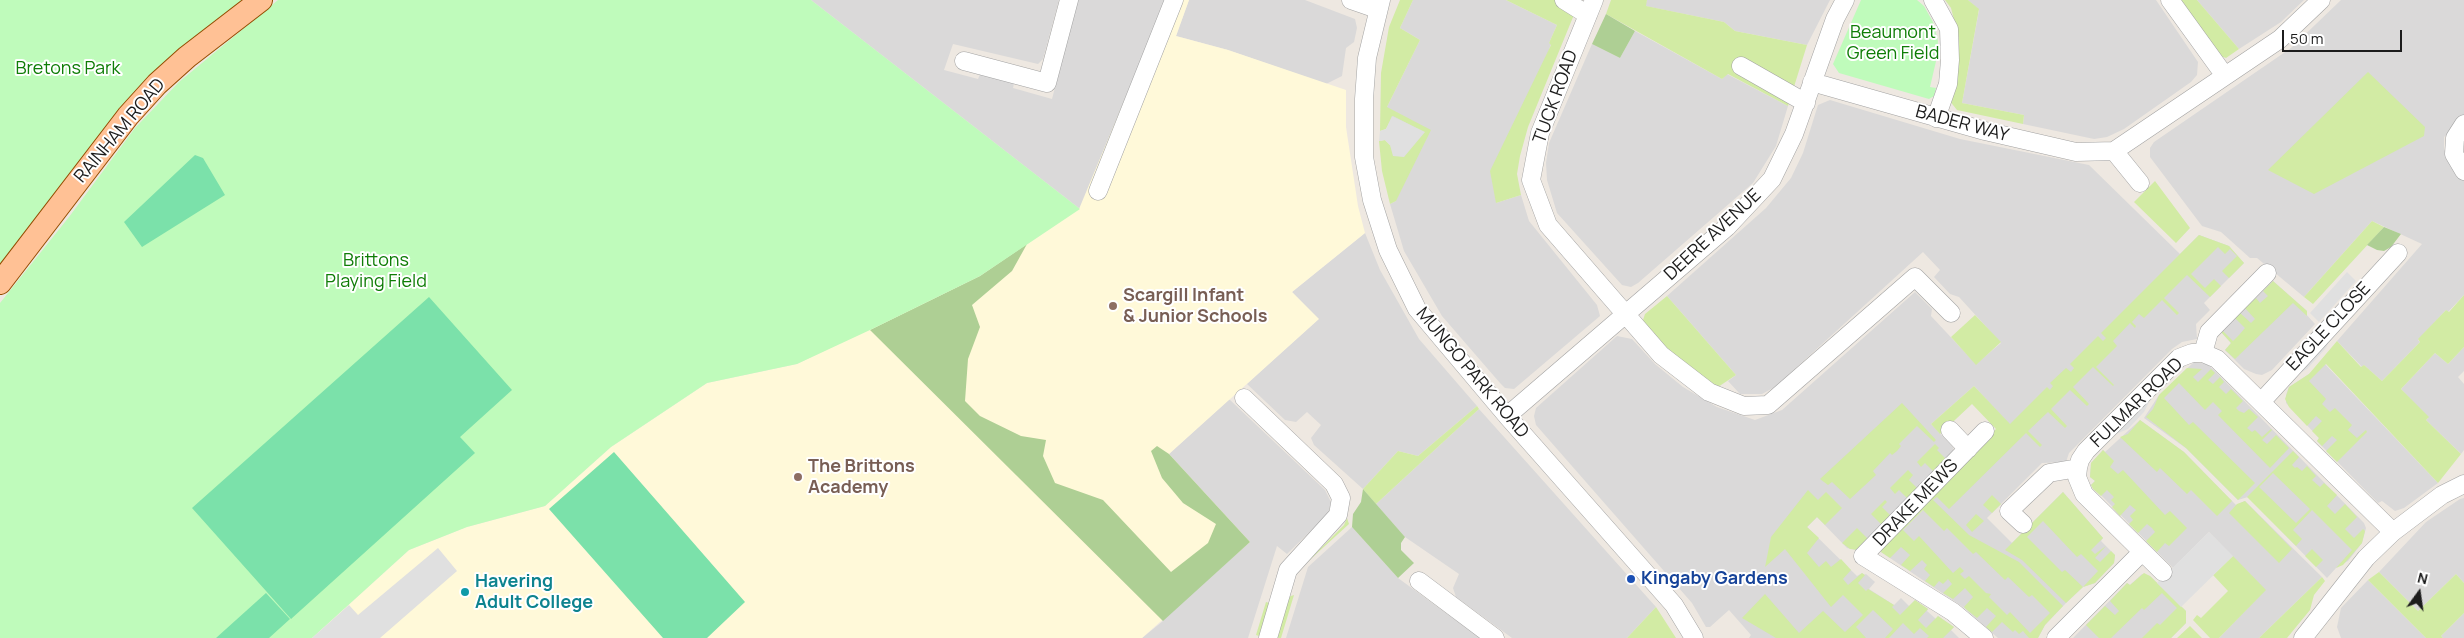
<!DOCTYPE html>
<html>
<head>
<meta charset="utf-8">
<style>
	body { margin:0 }
	#map { position:relative; width:2464px; height:638px; overflow:hidden; background:#eee8e1; font-family:Manrope,sans-serif }
	canvas { display:block }
	.north { position:absolute; left:2394px; top:568px; width:50px; height:50px; -webkit-text-stroke:4px #fff; paint-order:stroke; rotate:14deg; font-size:14px; font-weight:700; line-height:20px; text-align:center; color:#1c1c1c }
	.north::after { content:''; display:block; margin:auto; width:18px; height:22px; background:#1c1c1c; clip-path:polygon(50% 0,100% 100%,50% 72%,0 100%) }
	.scale { position:absolute; left:2282px; top:30px; width:120px; height:22px; box-sizing:border-box; border:2px solid #1c1c1c; border-top:0; padding-left:6px; font-size:15px; line-height:18px; white-space:nowrap; color:#1c1c1c; -webkit-text-stroke:4px #fff; paint-order:stroke }
</style>
</head>
<body>
<div id="map">
<canvas width="2464" height="638"></canvas>
<div class="north">N</div>
<div class="scale">50 m</div>
</div>
<script>
const context = document.querySelector('canvas').getContext('2d');
context.lineJoin = 'round';
function paint(path, color) { context.fillStyle = color; context.fill(path, 'evenodd'); }
const shape = rows => new Path2D(rows.map(r => 'M' + r).join(''));
function stroke(path, color, width, dash) { context.strokeStyle = color; context.lineWidth = width; context.lineCap = dash ? 'butt' : 'round'; context.setLineDash(dash || []); context.stroke(path); }
function label(font, color, halo, rows, align = 'center') {
  context.font = font + ' Manrope,sans-serif'; context.lineWidth = 4; context.setLineDash([]); context.textBaseline = 'middle'; context.strokeStyle = halo; context.fillStyle = color; for (const [text, x, y, turn = 0] of rows) {
    context.save(); context.translate(x, y); context.rotate((+turn || 0) * Math.PI / 180); context.textAlign = isNaN(turn) ? turn : align; if (halo) context.strokeText(text, 0, 0); context.fillText(text, 0, 0); context.restore();
  }
}
paint(shape([
	[811,0,1059,0,1043,59,1038,64,953,44,944,70,978,79,981,72,1015,79,1013,88,1052,99,1078,0,1166,0,1080,209],
	[1189,0,1305,0,1355,19,1357,28,1354,42,1346,48,1342,76,1326,84,1228,50,1176,36],
	[1413,0,1506,0,1557,25,1549,43,1551,44,1496,203,1521,195,1529,221,1597,305,1600,316,1514,389,1505,388,1500,383,1442,316,1404,251,1390,204,1396,201,1387,107,1420,40,1400,28],
	[1647,0,1830,0,1807,45,1735,31,1724,22,1645,6],
	[1968,0,2156,0,2198,62,2197,75,2191,82,2124,129,2107,137,2094,139,2023,124,2024,115,1962,103,1979,10],
	[2197,0,2304,0,2281,22,2239,49],
	[2341,0,2464,0,2464,118,2444,137,2444,149,2457,175,2464,178,2464,295,2448,312,2446,310,2418,340,2420,342,2382,381,2364,365,2362,367,2337,341,2422,244,2372,221,2304,297,2257,258,2250,258,2221,232,2202,226,2150,157,2150,148,2154,142,2291,48],
	[1635,31,1722,79,1727,74,1788,106,1776,146,1753,183,1638,283,1631,287,1622,285,1557,213,1547,180,1546,163,1549,143,1592,44,1620,58],
	[1830,100,1960,139,2089,165,2180,254,2199,235,2229,246,2244,263,2204,303,2210,310,2196,324,2197,339,2182,342,2172,349,2080,442,2069,453,2066,462,2042,463,1987,518,2012,543,2063,492,2103,538,2101,541,2115,555,2114,563,2095,583,2083,587,2066,603,2045,625,2038,638,1998,638,1963,607,1881,552,2009,424,1974,386,1931,424,1953,447,1954,454,1947,464,1856,550,1847,548,1817,517,1807,527,1857,576,1862,573,1864,575,1866,574,1875,582,1869,589,1894,605,1901,598,1909,606,1915,600,1928,609,1927,611,1936,619,1938,616,1954,627,1951,630,1959,638,1749,638,1751,635,1729,610,1710,627,1706,627,1692,603,1536,425,1534,416,1536,408,1617,336,1632,339,1655,364,1683,387,1717,407,1755,420,1782,410,1915,292,1932,309,1931,316,1976,364,2001,343,1959,297,1950,294,1934,277,1940,270,1923,252,1775,387,1762,394,1740,394,1728,381,1736,375,1667,296,1766,208,1791,178,1803,153,1818,105],
	[1365,233,1380,270,1419,339,1477,406,1418,456,1398,451,1363,489,1314,445,1311,438,1321,425,1307,412,1296,422,1285,420,1247,384,1318,319,1292,292],
	[2273,281,2307,311,2305,313,2315,324,2272,370,2262,375,2256,374,2244,369,2225,350,2231,343,2221,332],
	[2464,347,2464,371,2458,377,2464,384,2464,450,2461,454,2426,420,2428,418,2401,389,2435,353,2448,364],
	[2322,361,2438,483,2404,508,2395,511,2382,501,2378,503,2317,441,2319,438,2286,403,2286,395,2289,387,2309,374],
	[2194,362,2207,364,2214,370,2364,523,2366,528,2362,543,2348,561,2336,568,2327,578,2248,497,2238,500,2187,449,2144,418,2159,395],
	[1229,399,1325,490,1331,502,1328,514,1287,554,1277,546,1248,638,1142,638,1163,621,1169,454],
	[1479,409,1656,607,1627,638,1512,638,1456,597,1453,588,1459,574,1405,537,1376,504],
	[2140,420,2184,452,2236,505,2245,501,2322,577,2259,638,2219,638,2265,590,2209,532,2173,568,2091,485,2095,481,2090,477,2091,463,2103,450,2105,452],
	[2464,498,2464,583,2456,574,2418,611,2379,572,2426,522,2460,499],
	[1352,527,1398,578,1480,638,1286,638,1308,567],
	[2142,574,2150,576,2186,611,2186,623,2171,638,2073,638,2127,583,2130,585],
	[2368,580,2426,638,2341,638,2337,627,2341,608],
	[2464,613,2464,638,2443,638,2441,636]
]), '#dad9d9');
paint(shape([
	[1166,0,1189,0,1176,36,1228,50,1346,90,1346,127,1358,206,1365,233,1292,292,1319,319,1169,454,1250,542,1142,638,312,638,409,550,467,527,545,506,611,447,707,383,797,364,980,276,1079,209]
]), '#fff9d9');
paint(shape([
	[1400,0,1413,0,1400,28,1420,40,1387,107,1431,130,1396,201,1390,204,1382,171,1379,141,1385,140,1390,145,1424,132,1393,116,1386,129,1380,131,1381,73,1389,27],
	[1506,0,1580,0,1528,127,1520,156,1517,174,1521,195,1496,203,1490,171,1551,45,1549,43,1557,25],
	[1611,0,1647,0,1646,6,1724,22,1735,31,1807,45,1788,106,1728,74,1722,79,1606,14],
	[1945,0,1968,0,1979,9,1962,103,2024,115,2023,124,1957,110,1949,100,1959,59,1958,35,1951,8],
	[2178,0,2197,0,2239,49,2226,58,2215,54],
	[2368,72,2425,127,2424,136,2314,194,2268,170],
	[2155,181,2190,228,2176,243,2134,202],
	[2372,221,2384,227,2313,304,2304,297],
	[2199,235,2229,246,2244,263,2229,278,2222,271,2237,256,2230,249,2225,254,2218,247,2191,274,2205,288,2214,279,2221,286,2210,297,2187,275,2164,298,2179,313,2177,315,2162,300,2144,318,2139,314,2132,322,2136,326,2135,328,2130,323,2113,341,2117,346,2096,367,2114,385,2113,386,2093,367,2073,387,2089,404,2087,406,2070,390,2051,409,2067,426,2065,428,2048,412,2028,431,2042,445,2040,447,2026,433,1949,509,1937,497,1933,500,1969,535,2019,562,2063,606,2045,625,2038,638,2029,638,2023,631,2019,634,2015,630,2013,632,2002,622,1992,632,1986,627,1996,616,1987,608,1977,618,1967,610,1964,607,1973,597,1965,588,1953,599,1943,593,1952,584,1948,579,1943,584,1939,581,1934,587,1925,581,1930,575,1924,569,1927,565,1922,560,1910,571,1901,565,1910,555,1901,547,1890,558,1881,552,1882,543,1996,429,1972,404,1940,434,1931,424,1974,386,2010,424,2047,387,2050,390,2053,386,2050,383,2066,368,2071,372,2074,368,2070,364,2098,336,2103,341,2106,338,2101,333],
	[1923,510,1944,531,1947,528,1973,554,1976,552,2005,580,2008,577,2029,597,2032,595,2050,613,2030,633,2010,612,2007,615,1989,597,1991,594,1986,593,1969,576,1965,579,1960,574,1964,571,1960,567,1953,573,1919,536,1914,541,1903,530],
	[2273,281,2307,311,2307,316,2293,303,2235,359,2225,350,2231,343,2221,332,2222,330,2233,341,2239,335,2245,328,2235,318,2240,313,2251,323,2255,319,2245,308,2256,298,2260,303,2268,296,2263,291],
	[2464,295,2464,347,2448,364,2435,353,2401,389,2429,417,2426,420,2461,454,2438,483,2326,364,2309,381,2326,399,2322,404,2330,412,2335,408,2352,425,2348,430,2357,438,2366,430,2367,432,2337,462,2326,451,2337,440,2332,436,2322,446,2317,441,2319,438,2312,431,2322,421,2316,416,2307,426,2289,407,2285,399,2289,387,2309,374,2337,341,2361,367,2364,365,2382,381,2420,342,2418,339,2446,310,2449,312],
	[1667,296,1736,375,1715,389,1702,381,1649,333,1643,320,1645,314],
	[1975,315,2001,342,1976,365,1951,337],
	[2187,368,2202,369,2193,377,2198,382,2211,369,2215,373,2208,380,2213,384,2220,377,2224,382,2219,387,2226,394,2231,389,2243,401,2236,408,2239,411,2244,413,2249,409,2258,417,2247,428,2252,432,2255,430,2262,437,2271,429,2272,430,2262,440,2267,444,2276,435,2289,448,2270,468,2218,415,2222,411,2213,402,2205,410,2179,383,2164,398,2189,425,2193,422,2255,483,2238,500,2186,448,2146,417,2153,409,2159,395],
	[1902,403,1936,440,1934,442,1917,426,1899,444,1901,446,1897,451,1892,455,1890,453,1873,471,1876,475,1850,499,1832,482,1828,485,1820,479],
	[1477,406,1479,409,1376,504,1363,489,1398,451,1418,456],
	[2140,420,2184,452,2232,501,2217,516,2191,490,2187,494,2160,468,2157,472,2120,437,2128,434],
	[1935,444,1939,448,1937,450,1949,462,1937,475,1925,463,1921,467,1917,462],
	[2103,450,2114,461,2110,467,2118,474,2123,470,2165,515,2170,511,2187,528,2169,546,2165,543,2157,552,2146,541,2155,532,2152,528,2147,524,2138,533,2129,524,2133,520,2130,516,2136,510,2130,505,2120,516,2112,507,2115,504,2111,500,2114,497,2107,490,2101,496,2093,489,2091,485,2095,481,2090,477,2091,463],
	[2293,451,2299,457,2292,465,2295,468,2297,467,2302,471,2307,466,2316,476,2312,480,2320,487,2324,483,2337,495,2327,506,2335,514,2345,504,2357,517,2345,529,2354,538,2363,529,2365,531,2362,543,2343,565,2336,568,2352,550,2312,510,2293,530,2302,539,2296,546,2247,497],
	[2273,473,2310,509,2296,523,2259,487],
	[1908,470,1913,475,1909,480,1920,491,1910,501,1899,490,1895,494,1890,488],
	[1808,490,1818,500,1826,492,1842,508,1825,525,1817,517,1807,527,1819,538,1807,553,1819,567,1826,561,1831,567,1841,559,1851,570,1843,579,1848,585,1862,573,1865,575,1858,583,1866,591,1868,589,1894,605,1892,607,1900,615,1915,600,1928,609,1918,620,1926,628,1938,616,1954,627,1943,638,1927,638,1929,636,1920,628,1914,634,1903,623,1889,638,1885,638,1893,629,1873,610,1856,627,1866,638,1776,638,1742,618,1765,594,1799,633,1823,611,1845,632,1863,615,1843,595,1831,607,1785,549,1765,567,1771,537],
	[2063,492,2103,538,2091,550,2095,554,2106,546,2095,558,2100,562,2111,551,2115,555,2114,563,2095,583,2083,587,2066,603,2022,560,2005,550],
	[2043,521,2077,557,2081,554,2098,571,2083,587,2065,570,2062,572,2027,537],
	[1992,495,2001,504,1992,513,1983,505],
	[1885,500,1887,502,1882,507,1893,518,1884,527,1871,514],
	[2245,501,2292,549,2279,563,2229,513,2237,504],
	[1976,514,1984,521,1972,532,1966,525],
	[1347,518,1349,524,1302,567,1344,525],
	[1857,528,1870,541,1858,550,1850,549,1842,543],
	[2312,549,2323,560,2316,567,2305,556],
	[2233,556,2266,590,2219,638,2210,638,2193,620,2197,615,2201,618,2228,591,2213,575],
	[2379,572,2418,611,2456,574,2464,583,2464,613,2441,636,2443,638,2426,638,2368,580],
	[2144,573,2150,576,2186,611,2186,623,2171,638,2142,638,2157,623,2160,625,2177,608,2162,593,2144,610,2142,608,2111,638,2099,638,2086,625,2105,606,2115,615,2119,611,2110,601,2127,583,2130,585],
	[2322,577,2325,581,2314,595,2310,610,2287,638,2259,638],
	[1294,595,1281,638,1275,638,1288,597],
	[1266,602,1272,604,1262,637,1256,635],
	[1656,607,1676,638,1627,638],
	[2190,626,2202,638,2177,638]
]), '#d2eba4');
paint(shape([
	[1606,14,1635,31,1620,58,1592,44],
	[2384,227,2401,234,2391,247,2384,251,2377,250,2367,245],
	[1027,244,1012,271,972,305,980,327,968,359,965,401,980,416,1021,436,1046,440,1043,456,1055,483,1103,500,1171,572,1208,543,1216,524,1183,503,1162,478,1151,451,1157,446,1169,454,1250,542,1163,621,870,330,980,276],
	[1363,489,1405,537,1401,543,1401,550,1414,563,1398,578,1352,527,1353,514,1361,502]
]), '#aecf94');
paint(shape([
	[0,0,248,0,0,267],
	[278,0,811,0,1080,209,980,276,870,330,797,364,707,383,611,447,545,506,467,527,409,550,312,638,0,638,0,303,69,217,135,128,179,82],
	[1861,0,1917,0,1924,6,1933,22,1938,41,1937,57,1930,87,1936,88,1934,96,1929,99,1839,73,1833,64]
]), '#bffbbb');
paint(shape([
	[195,155,203,158,225,195,142,247,124,222],
	[429,297,512,390,460,437,475,453,291,619,192,508],
	[614,452,745,602,707,638,663,638,549,509],
	[266,593,290,619,269,638,216,638]
]), '#7be1aa');
paint(shape([
	[1392,116,1425,132,1404,157,1393,156,1390,145,1385,140,1379,141,1380,131,1386,129],
	[2347,272,2356,281,2319,322,2310,313],
	[2334,331,2326,348,2307,369,2290,379],
	[2152,396,2144,412,2128,429,2111,436],
	[2209,532,2233,556,2181,607,2157,583],
	[438,548,457,571,380,638,312,638,349,605,358,615]
]), '#e0e0e0');
const minor = shape([
	[1351,0,1377,9],
	[1381,0,1367,58,1364,99,1364,157,1372,200,1388,250,1417,309,1507,416,1674,605,1694,638],
	[1564,0,1588,15],
	[1594,0,1540,133,1531,180,1548,225,1661,355,1709,392,1744,406,1768,405,1915,277,1951,313],
	[1933,0,1949,29,1950,60,1948,84,1936,118],
	[2170,0,2225,76],
	[964,61,1047,83,1069,0],
	[1741,66,1806,103],
	[1812,82,1985,131,2076,152,2114,151,2280,39,2321,0],
	[2464,124,2455,138,2454,154,2464,171],
	[2114,151,2140,183],
	[1098,191,1174,0],
	[2203,353,2209,332,2267,273],
	[1244,398,1334,484,1341,498,1338,515,1288,570,1268,638],
	[2262,401,2398,253],
	[1507,416,1727,227,1772,179,1794,134,1835,19,1845,0],
	[1950,430,1968,449],
	[2023,524,2009,511,2049,473,2078,468],
	[2163,572,2084,494,2077,477,2078,468,2080,460,2086,451,2179,358,2192,353,2203,353,2217,359,2393,532],
	[1419,581,1495,638],
	[1984,638,1953,612,1863,556,1985,431],
	[2056,638,2142,552],
	[2303,638,2366,558,2393,532,2442,495,2464,484]
]);
const major = shape([
	[0,283,128,116,157,84,187,57,261,0]
]);
stroke(minor, '#a3a3a3', 19);
stroke(major, '#944d00', 24);
stroke(minor, '#fff', 18);
stroke(major, '#ffc195', 22);
for (const [x, y, r, color] of [
	[1113,306,5,"#8d6e63"],
	[798,477,5,"#8d6e63"],
	[1631,579,5,"#1a4fb4"],
	[465,592,5,"#0f9aa8"]
]) { const dot = new Path2D(); dot.arc(x, y, r, 0, 2 * Math.PI); context.fillStyle = color; context.fill(dot); stroke(dot, '#fff', 2); }
label('18px', '#0f7d07', '#fff', [
	["Beaumont",1893,33],
	["Green Field",1893,54],
	["Bretons Park",68,69],
	["Brittons",376,261],
	["Playing Field",376,282]
]);
label('18px', '#1c1c1c', '#fff', [
	["TUCK ROAD",1556,97,-70],
	["BADER WAY",1962,124,15],
	["RAINHAM ROAD",120,131,-50],
	["DEERE AVENUE",1713,235,-43],
	["EAGLE CLOSE",2329,327,-47],
	["MUNGO PARK ROAD",1472,373,50],
	["FULMAR ROAD",2137,403,-44],
	["DRAKE MEWS",1916,503,-46]
]);
label('bold 18px', '#785e54', '#fff', [
	["Scargill Infant",1123,296],
	["& Junior Schools",1123,317],
	["The Brittons",808,467],
	["Academy",808,488]
], 'left');
label('bold 18px', '#164399', '#fff', [
	["Kingaby Gardens",1641,579]
], 'left');
label('bold 18px', '#0d838f', '#fff', [
	["Havering",475,582],
	["Adult College",475,603]
], 'left');
</script>
</body>
</html>
